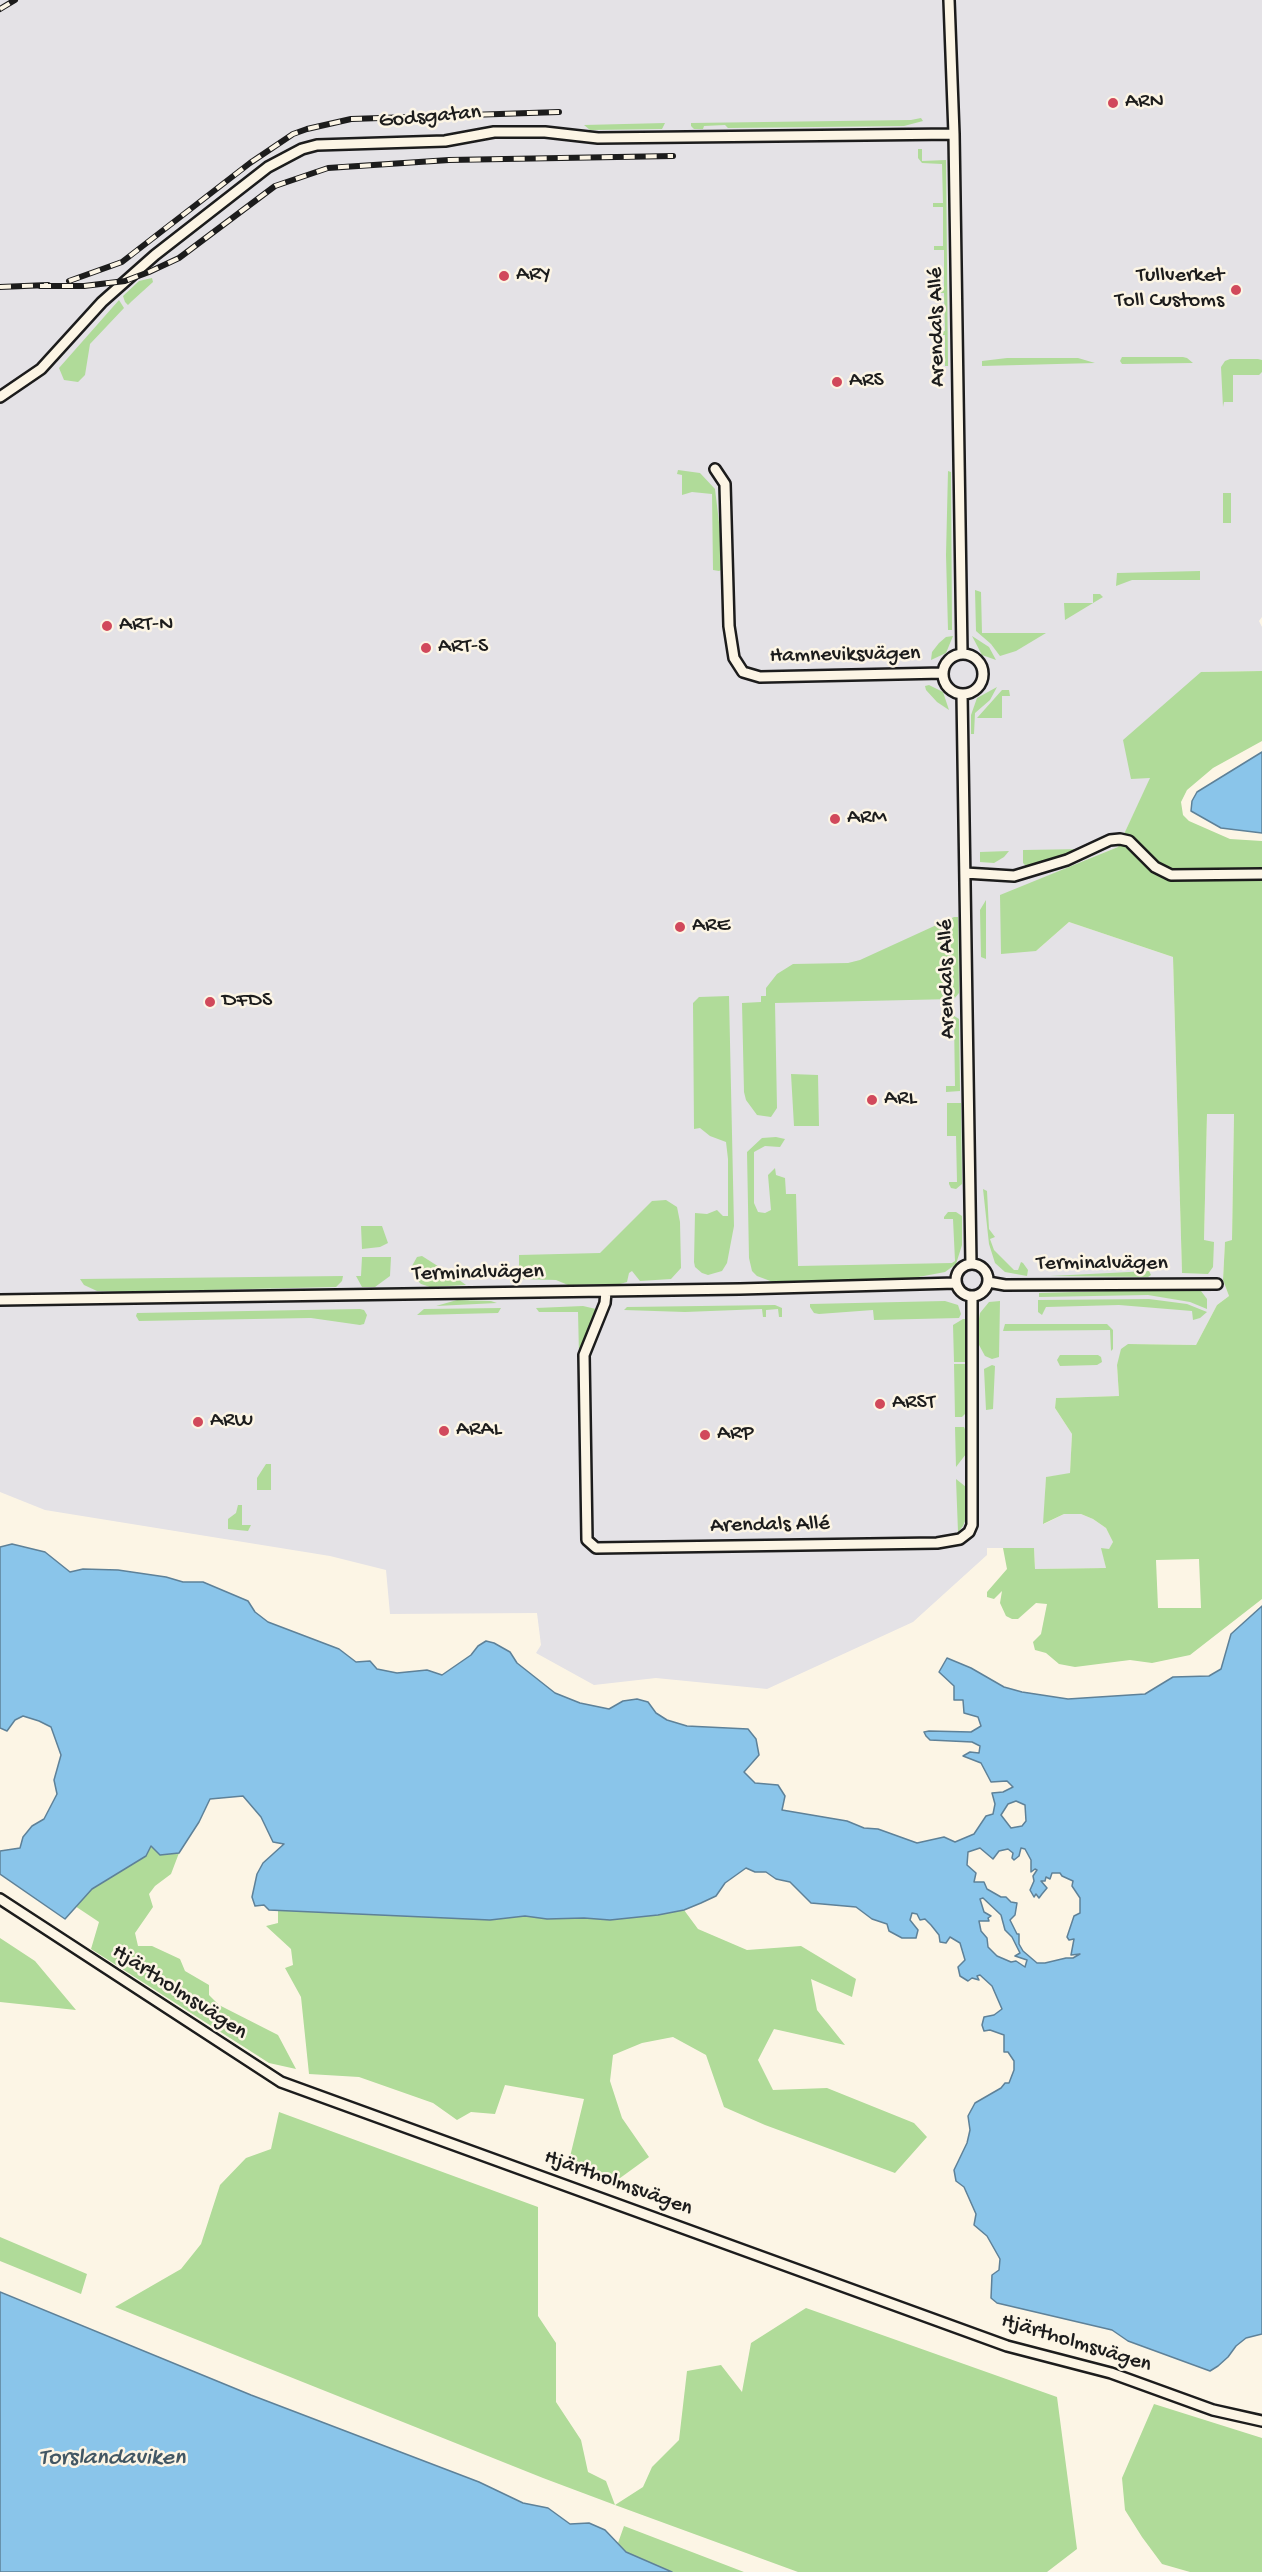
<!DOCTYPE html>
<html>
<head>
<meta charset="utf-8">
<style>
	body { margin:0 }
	canvas { display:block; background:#fcf5e5 }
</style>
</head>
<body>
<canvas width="1262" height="2572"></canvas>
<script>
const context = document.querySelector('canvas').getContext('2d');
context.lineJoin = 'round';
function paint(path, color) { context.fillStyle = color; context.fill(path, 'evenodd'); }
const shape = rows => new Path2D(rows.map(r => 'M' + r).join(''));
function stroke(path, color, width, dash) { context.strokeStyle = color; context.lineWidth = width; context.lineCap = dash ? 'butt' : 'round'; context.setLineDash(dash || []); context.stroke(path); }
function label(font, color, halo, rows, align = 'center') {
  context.font = font + ' "Gochi Hand",sans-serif'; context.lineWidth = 5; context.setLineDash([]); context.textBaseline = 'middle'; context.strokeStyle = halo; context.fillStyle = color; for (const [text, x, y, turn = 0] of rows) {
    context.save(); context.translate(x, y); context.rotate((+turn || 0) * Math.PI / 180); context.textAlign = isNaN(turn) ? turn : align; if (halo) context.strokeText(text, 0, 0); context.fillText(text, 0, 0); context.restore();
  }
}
paint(shape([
	[0,0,1262,0,1262,617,1259,621,1262,627,1262,671,1201,672,1118,847,1000,896,1036,951,1069,922,1173,957,1182,1273,1204,1240,1207,1114,1234,1114,1232,1241,1225,1243,1223,1280,1229,1296,1217,1305,1196,1345,1128,1344,1117,1365,1119,1396,1056,1398,1055,1408,1072,1434,1070,1474,1046,1477,1044,1524,1064,1514,1081,1514,1093,1519,1106,1528,1113,1542,1109,1550,1102,1549,1106,1568,1035,1569,1034,1548,987,1548,987,1555,913,1622,767,1689,656,1678,594,1685,536,1653,541,1645,537,1613,390,1614,386,1570,330,1556,45,1510,0,1492]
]), '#e4e2e6');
paint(shape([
	[921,118,923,121,904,126,728,128,725,125,704,126,703,129,694,129,691,126,691,123,911,120],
	[665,123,662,129,590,130,584,125],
	[918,149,922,149,922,161,946,160,948,366,945,366,945,335,936,335,936,332,945,331,944,293,934,293,934,289,944,288,944,250,934,250,934,246,943,246,943,207,933,207,933,203,943,203,942,164,922,163,918,158],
	[152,278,153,282,132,301,128,305,125,302,123,296,139,281],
	[119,300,124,308,90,344,85,375,78,382,64,380,59,368],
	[1122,357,1183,357,1187,358,1193,363,1122,364,1120,361],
	[1007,358,1078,358,1095,363,982,366,982,361],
	[1230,359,1258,359,1262,360,1262,372,1259,375,1233,375,1233,402,1224,402,1223,407,1221,367,1225,361],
	[678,470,700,473,715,489,721,539,721,570,719,571,713,570,712,494,692,492,682,495,682,475,677,474],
	[948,471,951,472,952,630,948,630,946,555],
	[1223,493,1231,493,1231,523,1223,523],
	[1200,571,1200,580,1132,580,1116,586,1117,573],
	[975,590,981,592,982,633,1046,633,1016,651,1000,656,991,644,976,631],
	[1093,594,1100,594,1103,597,1065,620,1064,603,1093,603],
	[953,636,946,653,931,660,932,652,939,643,946,637],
	[972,636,989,647,996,660,982,655],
	[1262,671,1262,741,1213,768,1187,790,1181,802,1183,815,1189,821,1230,839,1262,841,1262,1599,1190,1655,1152,1663,1130,1660,1075,1667,1059,1664,1046,1653,1035,1650,1033,1642,1041,1634,1047,1604,1036,1603,1018,1619,1012,1619,1006,1616,1000,1603,1002,1591,994,1599,987,1597,987,1592,1007,1569,1003,1548,1034,1548,1035,1569,1106,1568,1101,1548,1109,1549,1113,1542,1106,1528,1093,1519,1081,1514,1064,1514,1043,1524,1046,1477,1070,1473,1072,1434,1055,1408,1056,1398,1119,1396,1117,1365,1121,1349,1128,1344,1196,1345,1217,1305,1229,1296,1223,1280,1225,1242,1232,1240,1234,1114,1207,1114,1204,1240,1214,1242,1213,1267,1208,1274,1182,1273,1173,957,1069,922,1036,951,1001,954,1000,895,1118,847,1150,778,1131,779,1123,740,1201,672],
	[1199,1559,1201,1608,1158,1608,1156,1560],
	[929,685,943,692,949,710,937,702,926,690,925,686],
	[997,687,990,700,975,713,974,734,971,734,971,715,977,698],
	[1002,690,1009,690,1010,696,1002,696,1002,718,977,718],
	[1084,849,1029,869,1023,863,1023,850],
	[1009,851,1004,857,994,863,980,862,980,852],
	[986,900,986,959,981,957,980,910],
	[954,917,958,917,959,993,954,999,775,1003,777,1108,771,1117,757,1115,746,1100,744,1092,742,1003,761,1002,761,996,766,996,766,988,777,974,793,964,848,963,860,960],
	[729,996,734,1226,727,1263,722,1271,708,1275,702,1273,695,1267,694,1262,695,1213,707,1214,717,1210,723,1216,728,1216,728,1159,726,1142,710,1136,700,1128,694,1129,693,1003,699,997],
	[951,1014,959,1019,960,1091,946,1092,946,1086,955,1086,954,1021,945,1021],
	[791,1074,818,1075,819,1126,794,1126],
	[947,1103,961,1103,962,1184,956,1189,951,1188,949,1184,949,1182,957,1182,956,1136,947,1136],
	[776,1137,785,1139,780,1147,765,1146,754,1152,754,1203,758,1212,765,1213,771,1210,768,1175,775,1168,776,1175,785,1178,786,1194,796,1194,798,1266,952,1263,955,1261,953,1219,944,1219,944,1217,948,1212,956,1212,962,1216,962,1245,956,1264,945,1272,908,1279,773,1282,757,1276,752,1271,749,1258,747,1152,762,1138],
	[983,1189,987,1191,989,1229,995,1237,990,1239,994,1250,1014,1270,1018,1270,1021,1262,1023,1263,1028,1270,1027,1276,1005,1272,995,1263,989,1244],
	[666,1200,677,1207,680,1222,681,1268,671,1279,640,1281,632,1271,629,1273,627,1282,620,1284,568,1285,556,1280,519,1279,519,1255,600,1253,652,1201],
	[361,1226,382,1226,388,1243,380,1247,362,1249],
	[422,1256,455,1277,466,1285,430,1287,421,1284,415,1278,412,1266,417,1257],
	[362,1257,391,1257,390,1276,375,1287,362,1287,356,1276,361,1276],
	[1149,1271,1151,1275,1148,1277,1050,1276],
	[343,1276,342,1281,336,1287,120,1292,97,1291,84,1285,80,1279],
	[1179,1289,1201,1291,1207,1299,1207,1309,1190,1302,1148,1295,1039,1297,1039,1293],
	[1149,1299,1187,1304,1207,1312,1200,1318,1193,1320,1192,1311,1119,1305,1046,1307,1042,1315,1038,1312,1038,1300],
	[457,1300,491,1301,497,1303,436,1306],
	[945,1301,958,1305,961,1314,959,1318,874,1320,873,1310,819,1314,814,1313,810,1307,810,1304],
	[1000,1301,999,1357,992,1359,985,1356,979,1345,979,1319,980,1313,989,1302],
	[775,1305,782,1308,782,1317,779,1317,778,1309,766,1310,766,1317,763,1317,762,1309,685,1312,624,1310,627,1307],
	[583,1306,596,1309,579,1354,578,1312,539,1312,536,1308],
	[501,1308,498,1313,417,1315,424,1309],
	[360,1309,364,1310,367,1315,364,1324,360,1325,311,1318,139,1321,136,1316,137,1313],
	[963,1319,965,1319,966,1362,954,1362,953,1325],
	[1005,1324,1107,1324,1113,1330,1113,1349,1111,1351,1110,1330,1003,1331],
	[1060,1355,1098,1355,1101,1357,1102,1362,1097,1365,1060,1366,1057,1360],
	[954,1364,965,1364,966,1413,962,1417,955,1417],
	[992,1365,995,1366,993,1409,986,1410,984,1369],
	[955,1427,964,1427,968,1436,966,1454,956,1467],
	[266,1464,271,1464,271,1490,257,1490,257,1478],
	[956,1479,966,1487,968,1493,968,1514,963,1526,958,1532],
	[238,1505,242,1505,242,1525,251,1525,248,1531,228,1529,228,1519,236,1513],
	[151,1845,160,1855,179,1853,171,1874,155,1886,149,1894,153,1907,135,1933,138,1946,152,1946,180,1959,185,1971,209,1985,209,1995,219,2005,278,2035,296,2069,269,2063,91,1949,99,1922,75,1906,92,1889],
	[278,1910,490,1920,525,1916,547,1919,584,1918,610,1920,684,1910,698,1929,747,1950,801,1946,856,1979,852,1997,811,1979,817,2010,845,2045,774,2029,758,2060,773,2090,827,2088,914,2123,927,2137,895,2173,765,2125,724,2107,706,2055,673,2037,642,2043,613,2055,610,2081,622,2118,649,2157,616,2181,568,2165,584,2099,505,2085,495,2114,471,2112,457,2120,433,2103,359,2077,309,2074,301,1997,285,1968,293,1965,291,1949,266,1926,278,1923],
	[0,1938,35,1961,76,2010,0,2002],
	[279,2112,538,2207,538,2316,556,2343,556,2402,581,2440,588,2472,606,2481,615,2505,643,2487,652,2467,679,2440,687,2371,721,2365,742,2392,751,2343,806,2308,1057,2397,1077,2549,1047,2572,798,2572,615,2505,543,2478,115,2307,181,2269,201,2244,220,2185,246,2158,271,2149],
	[0,2237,87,2274,81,2294,0,2261],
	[1154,2404,1262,2438,1262,2572,1190,2572,1162,2564,1142,2537,1125,2510,1122,2478],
	[624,2526,744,2572,672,2572,626,2552,618,2543]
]), '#b0db99');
const water = shape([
	[1262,752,1262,833,1221,828,1191,811,1192,801,1197,792,1262,752],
	[12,1544,45,1552,70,1572,83,1569,118,1570,166,1577,183,1582,203,1582,248,1601,255,1612,268,1622,339,1649,356,1662,370,1661,377,1669,397,1673,427,1670,442,1675,471,1655,478,1646,486,1641,494,1643,510,1652,517,1663,555,1693,580,1703,609,1709,623,1701,637,1699,648,1702,656,1713,667,1720,687,1726,748,1729,756,1739,759,1755,744,1772,755,1783,778,1785,785,1796,782,1810,847,1821,864,1828,878,1829,917,1843,944,1837,955,1842,974,1834,986,1816,993,1814,995,1804,992,1793,1003,1792,1013,1787,1007,1781,991,1782,981,1763,963,1756,970,1752,979,1753,980,1746,972,1742,930,1740,926,1736,924,1732,929,1731,971,1732,981,1726,978,1717,964,1713,963,1700,954,1700,954,1686,939,1672,947,1658,971,1668,1004,1687,1022,1692,1068,1699,1145,1694,1173,1677,1209,1676,1221,1669,1231,1634,1262,1606,1262,2334,1246,2338,1236,2346,1228,2357,1218,2366,1210,2371,1128,2341,1112,2330,997,2303,991,2298,992,2275,999,2270,1000,2259,987,2236,974,2225,976,2214,964,2187,956,2181,954,2170,967,2143,970,2130,968,2116,975,2103,1001,2088,1005,2083,1009,2083,1014,2070,1014,2061,1008,2052,1004,2052,1004,2035,990,2030,984,2031,982,2025,984,2017,994,2015,1002,2009,992,1986,980,1975,977,1976,979,1980,972,1978,968,1981,960,1976,958,1967,965,1960,960,1943,950,1937,946,1943,940,1942,939,1935,931,1925,925,1919,920,1920,917,1914,912,1913,910,1920,918,1930,916,1938,902,1938,889,1931,887,1924,872,1919,856,1907,811,1903,790,1882,776,1879,766,1872,755,1872,746,1868,725,1883,716,1896,701,1903,684,1910,658,1915,610,1920,584,1918,547,1919,525,1916,490,1920,269,1910,264,1905,255,1906,252,1897,257,1874,263,1863,284,1844,273,1842,261,1817,243,1796,210,1799,199,1822,179,1853,160,1855,151,1846,146,1856,92,1889,65,1919,0,1874,0,1851,20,1848,23,1837,32,1826,44,1819,57,1794,54,1780,61,1755,51,1727,39,1721,23,1716,15,1720,7,1731,0,1728,0,1547,12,1544],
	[1016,1801,1025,1805,1026,1821,1022,1826,1011,1828,1001,1815,1008,1804,1016,1801],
	[980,1848,993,1859,999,1851,1008,1849,1013,1853,1012,1858,1014,1860,1019,1856,1021,1848,1025,1849,1031,1860,1031,1872,1035,1869,1037,1870,1033,1876,1034,1881,1030,1890,1034,1897,1036,1894,1039,1898,1042,1894,1047,1888,1041,1881,1045,1881,1046,1877,1050,1879,1052,1873,1060,1873,1062,1876,1073,1881,1072,1886,1080,1898,1080,1913,1074,1916,1067,1937,1069,1940,1074,1939,1071,1955,1080,1954,1073,1958,1066,1958,1045,1963,1037,1963,1023,1951,1019,1944,1019,1934,1017,1934,1010,1920,1015,1915,1017,1903,1011,1902,1006,1897,1001,1897,987,1889,984,1882,974,1882,976,1873,967,1865,968,1852,980,1848],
	[983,1898,1001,1915,1005,1930,1012,1937,1020,1953,1015,1956,1027,1960,1025,1967,1016,1961,1011,1962,997,1956,988,1947,987,1938,981,1931,979,1921,989,1921,988,1918,991,1916,984,1912,980,1899,983,1898],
	[0,2292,251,2395,479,2482,523,2503,548,2508,570,2524,589,2523,605,2530,626,2552,672,2572,0,2572,0,2292]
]);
paint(water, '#8ac5ea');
stroke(water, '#5e8198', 1.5);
const minor = shape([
	[949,0,954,134,962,653],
	[0,397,41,369,102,302,155,255,268,167,302,149,317,145,445,141,494,132,545,132,598,138,954,134],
	[715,469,725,484,729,626,734,658,743,672,760,677,943,673],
	'943 674a20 20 0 1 1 40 0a20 20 0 1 1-40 0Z',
	[962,694,971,1264],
	[965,873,1014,876,1067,860,1110,840,1120,839,1129,841,1155,867,1171,875,1262,874],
	'956 1280a16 16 0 1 1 32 0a16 16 0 1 1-32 0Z',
	[988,1282,1005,1285,1217,1284],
	[606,1292,605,1303,584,1355,587,1540,596,1548,937,1543,960,1539,969,1532,972,1525,972,1296],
	[0,1300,740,1289,956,1283],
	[0,1899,281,2082,1007,2346,1111,2373,1213,2410,1262,2421]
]);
stroke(minor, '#1c1c1c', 14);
stroke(minor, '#fcf5e5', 9);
const rail = shape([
	[0,9,15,0],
	[69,281,122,262,250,163,293,134,307,129,351,119,559,112],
	[40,286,84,286,125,281,149,272,179,258,275,186,328,168,449,160,673,156],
	[0,287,48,285]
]);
stroke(rail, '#1c1c1c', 6);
stroke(rail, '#fcf5e5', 4, [11]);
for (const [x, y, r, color] of [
	[1113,103,6,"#d1495b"],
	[504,276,6,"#d1495b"],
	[1236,290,6,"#d1495b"],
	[837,382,6,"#d1495b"],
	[107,626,6,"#d1495b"],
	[426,648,6,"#d1495b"],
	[835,819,6,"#d1495b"],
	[680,927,6,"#d1495b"],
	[210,1002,6,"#d1495b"],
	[872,1100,6,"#d1495b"],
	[880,1404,6,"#d1495b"],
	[198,1422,6,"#d1495b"],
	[444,1431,6,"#d1495b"],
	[705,1435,6,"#d1495b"]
]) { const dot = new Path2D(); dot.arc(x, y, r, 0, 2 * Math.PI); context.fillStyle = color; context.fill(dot); stroke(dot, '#fcf5e5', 2); }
label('22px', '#1c1c1c', '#fcf5e5', [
	["ARN",1125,103],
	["ARY",516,276],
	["Tullverket",1224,277,"right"],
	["Toll Customs",1224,302,"right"],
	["ARS",849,382],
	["ART-N",119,626],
	["ART-S",438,648],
	["ARM",847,819],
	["ARE",692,927],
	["DFDS",222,1002],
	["ARL",884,1100],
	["ARST",892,1404],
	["ARW",210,1422],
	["ARAL",456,1431],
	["ARP",717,1435]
], 'left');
label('22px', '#1c1c1c', '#fcf5e5', [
	["Godsgatan",430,118,-5],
	["Arendals Allé",938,327,-91],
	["Hamneviksvägen",845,656,-1],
	["Arendals Allé",948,979,-91],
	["Terminalvägen",1102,1265],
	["Terminalvägen",478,1274,-1],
	["Arendals Allé",770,1526,-1],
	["Hjärtholmsvägen",179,1993,33],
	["Hjärtholmsvägen",618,2184,20],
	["Hjärtholmsvägen",1076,2344,17]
]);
label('italic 24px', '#425764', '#fcf5e5', [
	["Torslandaviken",112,2459]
]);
</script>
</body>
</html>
